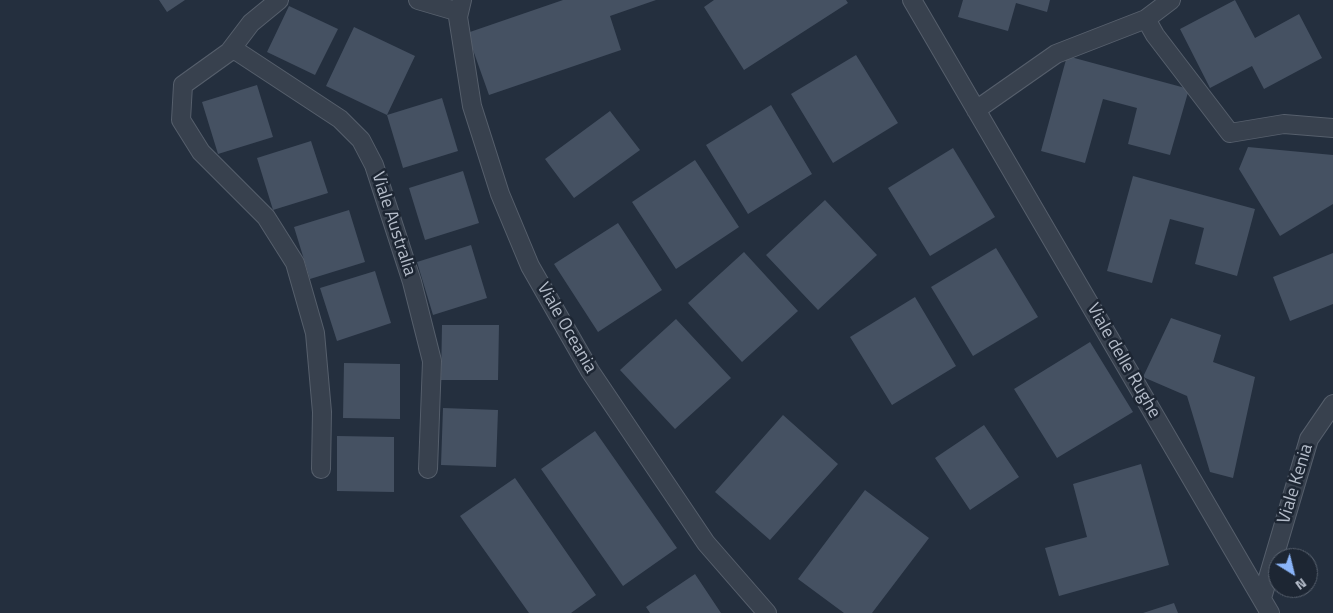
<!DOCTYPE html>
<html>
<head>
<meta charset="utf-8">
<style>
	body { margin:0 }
	#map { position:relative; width:1333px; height:613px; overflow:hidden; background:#242f3e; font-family:"Titillium Web",sans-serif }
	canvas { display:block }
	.north { position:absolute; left:1268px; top:548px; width:50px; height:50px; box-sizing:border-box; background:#1d2633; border:1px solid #59626f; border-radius:50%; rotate:144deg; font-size:14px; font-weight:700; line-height:20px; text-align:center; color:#b4bcc9 }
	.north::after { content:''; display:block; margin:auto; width:18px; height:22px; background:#8ab4f8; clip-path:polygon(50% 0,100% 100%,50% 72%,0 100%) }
</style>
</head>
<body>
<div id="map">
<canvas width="1333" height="613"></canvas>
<div class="north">N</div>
</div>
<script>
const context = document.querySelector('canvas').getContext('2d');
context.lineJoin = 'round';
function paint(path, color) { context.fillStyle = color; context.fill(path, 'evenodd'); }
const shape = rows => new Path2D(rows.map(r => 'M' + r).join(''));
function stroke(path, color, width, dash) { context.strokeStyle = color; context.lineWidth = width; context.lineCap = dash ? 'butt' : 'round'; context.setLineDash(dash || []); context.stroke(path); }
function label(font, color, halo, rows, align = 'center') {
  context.font = font + ' "Titillium Web",sans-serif'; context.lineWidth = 5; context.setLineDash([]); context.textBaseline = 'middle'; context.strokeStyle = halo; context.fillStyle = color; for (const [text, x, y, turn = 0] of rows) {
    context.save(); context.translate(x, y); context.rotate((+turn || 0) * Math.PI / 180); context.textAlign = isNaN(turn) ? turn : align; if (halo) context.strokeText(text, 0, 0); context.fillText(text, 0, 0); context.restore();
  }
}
paint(shape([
	[159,0,185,0,167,12],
	[563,0,656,0,610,16,621,50,489,95,467,33],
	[714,0,846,0,848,3,744,70,704,7],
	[963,0,1050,0,1047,12,1016,3,1008,31,958,17],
	[1235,0,1255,38,1299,14,1322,58,1264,89,1252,66,1210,88,1180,29],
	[289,6,338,29,315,75,267,52],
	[354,27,415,56,387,115,326,86],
	[856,55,898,123,833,163,791,94],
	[1067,56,1189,89,1170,155,1128,144,1137,108,1103,99,1085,163,1041,151],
	[257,85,273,137,218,154,202,102],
	[442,98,458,151,403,168,387,115],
	[771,105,812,174,748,214,706,145],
	[610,111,640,150,574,198,545,159],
	[311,141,328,193,273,210,257,158],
	[1248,147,1333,155,1333,204,1280,236,1239,169],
	[953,148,995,217,930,256,888,188],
	[695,160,739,227,676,269,632,202],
	[463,171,479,223,425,240,409,188],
	[1133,176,1255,209,1237,276,1195,264,1204,228,1170,219,1152,283,1107,271],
	[825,200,877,255,818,310,766,255],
	[349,210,365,262,310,279,294,227],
	[618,223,662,290,598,332,554,264],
	[471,245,487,298,433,315,417,262],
	[996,248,1038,317,973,356,931,287],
	[744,252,798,311,742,362,688,303],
	[1333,253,1333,304,1290,321,1273,277],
	[375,271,391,323,337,341,320,288],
	[915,297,956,366,892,405,850,337],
	[1171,318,1221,335,1213,362,1255,377,1233,478,1210,472,1187,396,1143,377],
	[676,319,731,378,675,429,620,370],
	[442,325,499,325,498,380,441,380],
	[1090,342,1133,412,1057,458,1014,389],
	[344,363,400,364,400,419,343,418],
	[443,408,498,410,496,467,441,465],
	[783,415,838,464,770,540,715,492],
	[984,425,1019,477,970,510,935,458],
	[595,431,677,548,623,586,541,469],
	[337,436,394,437,394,492,337,491],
	[1141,464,1169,565,1059,596,1045,548,1087,537,1073,484],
	[515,478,596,595,571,613,529,613,460,516],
	[865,490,929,538,872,613,844,613,798,579],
	[695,574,721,613,650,613,646,607],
	[1174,603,1178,613,1143,613]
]), '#455162');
const minor = shape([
	[279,0,251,23,229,52,183,85,181,120,201,152,266,217,295,263,315,333,322,412,321,469],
	[418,0,459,12],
	[462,0,458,17,472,106,500,194,530,266,590,371,706,543,767,613],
	[912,0,1270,613],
	[1146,19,1155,35,1230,133,1284,124,1333,128],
	[232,48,340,119,361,140,374,165,412,282,432,361,428,469],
	[976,110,1056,54,1146,19,1171,0],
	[1262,598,1309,439,1333,404]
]);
stroke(minor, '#565f6c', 20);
stroke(minor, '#38414e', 18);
label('18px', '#b4bcc9', '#1d2633', [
	["Viale Australia",393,224,72],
	["Viale Oceania",566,328,60],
	["Viale delle Rughe",1123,361,60],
	["Viale Kenia",1296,484,-73]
]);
</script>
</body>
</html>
